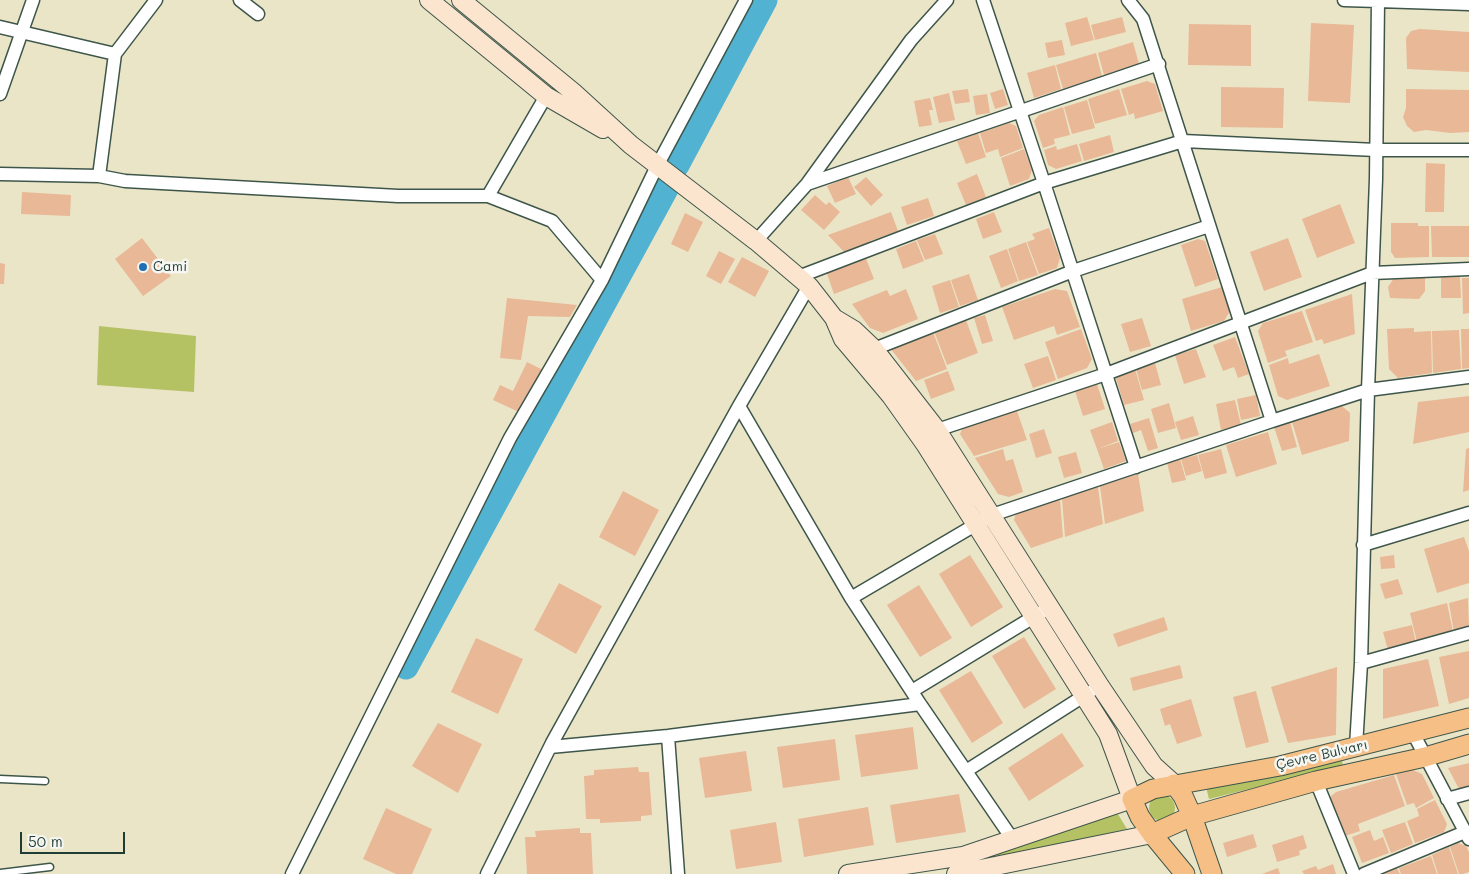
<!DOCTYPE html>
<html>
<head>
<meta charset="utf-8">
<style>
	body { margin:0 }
	#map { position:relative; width:1469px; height:874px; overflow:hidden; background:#ebe5c8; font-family:Mali,sans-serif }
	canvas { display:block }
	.scale { position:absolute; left:20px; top:832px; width:105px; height:22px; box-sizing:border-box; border:2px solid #1f3d34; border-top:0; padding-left:6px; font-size:15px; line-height:18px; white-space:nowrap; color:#1f3d34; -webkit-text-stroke:4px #f6f6f2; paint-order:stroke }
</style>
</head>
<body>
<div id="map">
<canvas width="1469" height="874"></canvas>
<div class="scale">50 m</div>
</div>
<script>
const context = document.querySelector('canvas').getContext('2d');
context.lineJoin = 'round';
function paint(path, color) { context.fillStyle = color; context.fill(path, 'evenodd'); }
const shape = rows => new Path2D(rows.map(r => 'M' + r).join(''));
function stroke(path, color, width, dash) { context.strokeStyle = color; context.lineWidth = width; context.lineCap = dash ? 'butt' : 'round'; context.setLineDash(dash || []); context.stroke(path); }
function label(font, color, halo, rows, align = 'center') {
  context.font = font + ' Mali,sans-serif'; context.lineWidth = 5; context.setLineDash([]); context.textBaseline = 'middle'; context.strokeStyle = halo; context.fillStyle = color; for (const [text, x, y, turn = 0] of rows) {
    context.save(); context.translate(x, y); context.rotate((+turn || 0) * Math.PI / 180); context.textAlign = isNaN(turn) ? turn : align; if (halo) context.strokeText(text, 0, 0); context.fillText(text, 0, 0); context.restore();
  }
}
paint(shape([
	[99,326,196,336,194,392,97,385],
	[1342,760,1343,766,1209,799,1206,787],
	'1149 808a13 13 0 1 1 26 0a13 13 0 1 1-26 0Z',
	[1116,811,1127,829,997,858,997,852]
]), '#b5c264');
stroke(shape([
	[677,165,765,0],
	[406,667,667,187]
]), '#52b2d1', 25);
paint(shape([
	[1087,17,1094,40,1071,46,1065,23],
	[1122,17,1126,32,1095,40,1091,25],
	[1311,23,1354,25,1350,103,1308,101],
	[1189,24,1251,25,1251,66,1188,65],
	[1420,29,1469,32,1469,72,1407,69,1406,38,1411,31],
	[1062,40,1065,55,1048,58,1045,43],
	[1133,42,1139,64,1104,75,1098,53],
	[1096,53,1102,76,1063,89,1056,65],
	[1055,65,1061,89,1034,98,1027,73],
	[1147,81,1155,84,1163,111,1135,119,1134,113,1129,115,1121,89],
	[1221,87,1284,88,1283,128,1221,127],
	[968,89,970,102,955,104,952,91],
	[1003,89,1008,105,995,109,990,93],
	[1119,89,1127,115,1095,124,1088,99],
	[1406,89,1469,90,1469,132,1450,133,1426,130,1414,132,1407,126,1403,117,1406,108],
	[949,93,955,120,939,123,933,97],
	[987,94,990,113,976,115,973,96],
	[930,98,933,110,929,110,932,125,919,127,914,101],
	[1087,100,1095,128,1072,134,1064,107],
	[1063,107,1070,135,1054,139,1055,144,1043,148,1034,121,1039,115],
	[1009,123,1016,126,1023,148,1000,157,998,149,986,153,980,133],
	[978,133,986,157,966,164,957,141],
	[1110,135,1114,152,1084,161,1079,144],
	[1077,144,1082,161,1056,169,1048,165,1044,150,1056,146,1057,150],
	[1024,149,1032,170,1029,179,1010,186,1001,158],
	[1426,163,1445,164,1444,212,1425,212],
	[977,174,986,197,966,205,957,183],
	[848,177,856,194,835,203,827,186],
	[866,177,883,195,871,206,854,187],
	[22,192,71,195,70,216,21,214],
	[815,195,826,205,829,202,840,212,824,230,801,210],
	[928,198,934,216,907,225,901,207],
	[1340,204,1355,243,1317,258,1302,219],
	[891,212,898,231,870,241,870,244,845,253,828,235],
	[994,212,1002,232,983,239,976,219],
	[685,213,703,222,688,252,671,244],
	[1391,223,1418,223,1418,226,1429,226,1429,257,1395,258,1391,252],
	[1431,226,1469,226,1469,257,1432,257],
	[1049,228,1060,258,1057,268,1039,274,1027,242,1035,239,1032,234],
	[935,234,943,254,925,260,917,240],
	[142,238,171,276,143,296,115,259],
	[1288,238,1302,277,1264,291,1250,252],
	[1198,239,1205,241,1218,279,1195,287,1181,245],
	[916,241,924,261,903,269,896,249],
	[1026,242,1038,275,1019,281,1008,249],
	[1007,249,1018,281,1001,288,989,256],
	[719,251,735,259,721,284,706,276],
	[865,256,874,279,834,294,826,271],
	[742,257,769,271,755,297,728,282],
	[0,263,5,264,4,284,0,284],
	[969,274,978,300,960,306,951,280],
	[1441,277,1460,277,1461,298,1441,298],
	[1394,278,1425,278,1425,291,1419,299,1390,298,1388,287],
	[1462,278,1469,278,1469,313,1463,314],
	[950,280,959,307,940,313,932,286],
	[1222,287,1230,311,1224,321,1191,331,1182,299],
	[906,289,918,319,883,333,870,328,852,304,887,290,890,296],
	[1055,289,1067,291,1080,327,1057,335,1054,326,1014,340,1002,307],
	[1352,294,1355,334,1324,344,1322,339,1316,341,1305,310],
	[507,298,577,305,570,317,528,316,521,360,500,358],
	[1302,311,1313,342,1285,351,1287,356,1268,363,1258,331,1263,323],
	[985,315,993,341,982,344,974,318],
	[1142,318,1151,346,1130,352,1121,324],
	[966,320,978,353,947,365,934,331],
	[1414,328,1414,332,1431,331,1432,373,1398,378,1389,369,1387,329],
	[1081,329,1092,359,1087,368,1058,379,1045,342],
	[1461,329,1469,329,1469,368,1462,369],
	[1459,330,1461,369,1433,373,1432,331],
	[933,332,947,369,916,381,890,348],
	[1235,337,1249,374,1238,378,1234,367,1223,371,1213,345],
	[1196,349,1206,377,1184,384,1175,355],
	[1319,354,1330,386,1287,400,1278,396,1269,365,1288,358,1289,364],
	[1048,356,1056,380,1033,388,1024,364],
	[527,362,543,370,521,413,493,400,500,385,513,391],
	[1155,363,1161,385,1142,390,1136,369],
	[1135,369,1144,400,1124,405,1115,375],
	[948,371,955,390,931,399,924,380],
	[1097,384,1105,409,1083,416,1075,391],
	[1256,395,1260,416,1241,420,1237,399],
	[1469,396,1469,432,1413,444,1418,402],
	[1235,400,1241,425,1221,430,1216,404],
	[1169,403,1176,428,1158,433,1151,409],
	[1342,406,1350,413,1349,441,1302,455,1292,422],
	[1016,408,1027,440,974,456,960,434,964,425],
	[1193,416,1199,435,1181,440,1175,422],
	[1149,418,1158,448,1148,451,1141,430,1133,433,1130,424],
	[1112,422,1118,441,1097,449,1090,430],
	[1290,422,1297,447,1282,451,1274,427],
	[1044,429,1052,453,1036,458,1029,434],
	[1268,432,1277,464,1236,477,1226,445],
	[1119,442,1126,461,1104,469,1097,449],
	[1469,448,1469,490,1463,492,1466,449],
	[1003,449,1006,461,1013,459,1023,492,1009,497,998,494,975,458],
	[1221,449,1227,473,1205,479,1198,455],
	[1076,452,1082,473,1064,478,1058,457],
	[1197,455,1202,471,1186,476,1181,459],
	[1180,459,1186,480,1172,483,1167,463],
	[1138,474,1144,511,1105,524,1100,486],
	[1098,487,1103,524,1065,537,1062,498],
	[623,491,659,510,635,556,599,537],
	[1060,499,1063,537,1031,548,1014,520,1016,513],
	[1464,537,1469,551,1469,583,1437,593,1424,549],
	[970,555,1003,607,971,627,939,574],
	[1394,555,1395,568,1381,569,1380,557],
	[1398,579,1403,594,1385,599,1380,584],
	[559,583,602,606,576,654,534,630],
	[919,585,952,638,920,657,887,605],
	[1468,598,1469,628,1454,632,1449,603],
	[1447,603,1453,632,1417,642,1410,613],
	[1164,617,1168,630,1118,647,1113,634],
	[1412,625,1416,643,1388,650,1383,632],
	[1024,637,1056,689,1024,709,992,656],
	[476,638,523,659,498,714,451,692],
	[1469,651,1469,698,1449,704,1439,657],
	[1428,659,1439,706,1383,719,1383,669],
	[1180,665,1183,678,1133,691,1130,678],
	[1337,667,1336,735,1288,743,1271,687],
	[971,671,1003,723,972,743,939,690],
	[1256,691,1269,742,1246,748,1233,697],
	[1191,699,1202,736,1177,744,1170,724,1165,726,1160,709],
	[438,723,482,744,458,793,412,766],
	[913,727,918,769,861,777,855,735],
	[1062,733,1084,766,1029,801,1008,768],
	[835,739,840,780,783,788,777,747],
	[746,751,752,791,705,798,699,758],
	[1469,763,1469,787,1459,789,1448,768],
	[638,767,639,772,649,772,652,815,641,816,641,821,600,823,600,819,586,819,584,776,594,775,594,770],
	[1411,769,1422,774,1434,798,1416,808,1414,803,1407,805,1396,774],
	[1394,775,1405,806,1358,824,1360,831,1345,836,1330,797,1336,792],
	[959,794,966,832,896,843,890,805],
	[1435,800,1447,824,1444,832,1415,843,1407,821,1419,816,1417,809],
	[868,807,874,845,804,857,798,819],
	[386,808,432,829,412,874,396,874,363,859],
	[776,822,782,862,736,869,730,830],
	[1405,822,1413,844,1391,853,1382,830],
	[580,828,580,833,591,833,593,874,527,874,525,837,536,837,535,831],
	[1370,830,1374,841,1383,837,1389,853,1362,863,1352,837],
	[1253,834,1257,847,1227,857,1223,843],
	[1303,835,1307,848,1299,851,1300,855,1277,862,1272,845],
	[1458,843,1466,846,1469,852,1469,872,1463,874,1459,874,1450,847],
	[1449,847,1458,874,1438,874,1432,855],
	[1431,856,1437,874,1401,874,1399,868],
	[1333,864,1336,874,1304,874,1302,871,1316,866,1318,870],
	[1278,868,1280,874,1262,874],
	[1397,868,1400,874,1383,874]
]), '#e8b897');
const service = shape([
	[0,779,45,781],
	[0,873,50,867]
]);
const minor = shape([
	[240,0,258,14],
	[983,0,1044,183,1136,467],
	[1128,0,1143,19,1272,421,1368,390,1469,377],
	[1344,0,1378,1,1376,179,1368,390,1361,663,1356,747],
	[1378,1,1469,4],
	[0,27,115,54],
	[0,94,33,0],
	[0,174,99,176,125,181,398,196,488,196,552,221,602,280],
	[99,176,115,54,156,0],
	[807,184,1159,64],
	[488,196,546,96],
	[756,241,807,184,911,40,947,0],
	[798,277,1044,183,1183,141,1376,150,1469,150],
	[874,349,1073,271,1209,226],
	[739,406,851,598,920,704,1013,840],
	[937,430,1106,374,1372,273,1469,269],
	[1363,545,1469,513],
	[851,598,992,515,1272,421],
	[1361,663,1469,633],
	[912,691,1050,607],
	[1413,733,1469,839],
	[668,736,678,874],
	[550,747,668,736,920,704],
	[966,771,1090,692],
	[1316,781,1354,874],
	[1447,799,1469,793],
	[292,874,510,438,602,280,657,166,746,0],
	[487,874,552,743,739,406,809,286],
	[1364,874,1465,832]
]);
const secondary = shape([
	[429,0,546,96,603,129],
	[461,0,573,92,631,145,756,241,809,286,834,318,843,339,891,396,925,444,1108,734,1132,799,963,856,848,874],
	[834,318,854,330,874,349,937,430,1100,686,1154,766,1174,784],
	[956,874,1152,834]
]);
const primary = shape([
	[1174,784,1183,796,1192,816,1212,874],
	[1152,834,1192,816,1316,781,1425,757,1469,744],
	[1185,874,1152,834,1140,817,1132,799,1153,789,1280,766,1469,718]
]);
stroke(service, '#3e564a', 9);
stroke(minor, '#3e564a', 15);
stroke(secondary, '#3e564a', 20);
stroke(primary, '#3e564a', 21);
stroke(service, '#fff', 6);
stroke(minor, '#fff', 12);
stroke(secondary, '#fbe5cf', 18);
stroke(primary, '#f5bf86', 19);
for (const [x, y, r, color] of [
	[143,267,5,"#1f6fb2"]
]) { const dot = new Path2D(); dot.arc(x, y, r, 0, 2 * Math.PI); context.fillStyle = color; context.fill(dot); stroke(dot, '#f6f6f2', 2); }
label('14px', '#1f3d34', '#f6f6f2', [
	["Cami",153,267]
], 'left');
label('14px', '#1f3d34', '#f6f6f2', [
	["Çevre Bulvarı",1322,755,-13]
]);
</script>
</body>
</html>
